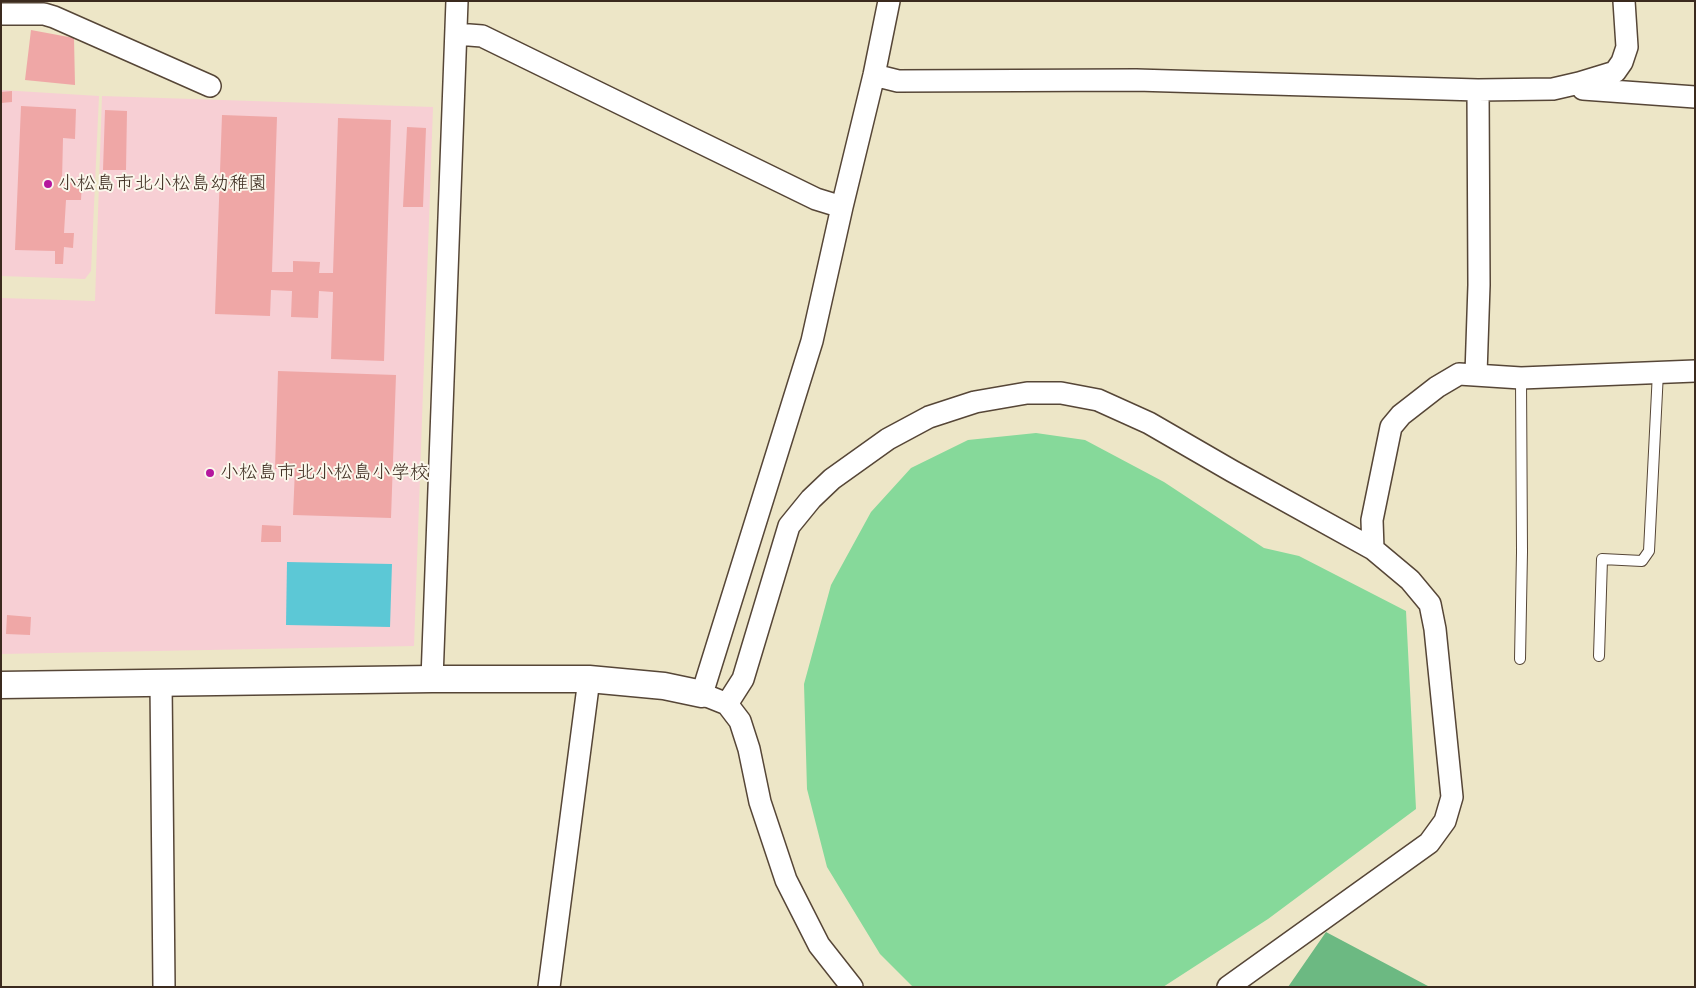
<!DOCTYPE html>
<html>
<head>
<meta charset="utf-8">
<style>
	body { margin:0 }
	#map { position:relative; width:1696px; height:988px; overflow:hidden; background:#ede6c7; font-family:"Shantell Sans",sans-serif }
	canvas { display:block }
	.frame { position:absolute; inset:0; border:2px solid #3b2a1e; pointer-events:none }
</style>
</head>
<body>
<div id="map">
<canvas width="1696" height="988"></canvas>
<div class="frame"></div>
</div>
<script>
const context = document.querySelector('canvas').getContext('2d');
context.lineJoin = 'round';
function paint(path, color) { context.fillStyle = color; context.fill(path, 'evenodd'); }
const shape = rows => new Path2D(rows.map(r => 'M' + r).join(''));
function stroke(path, color, width, dash) { context.strokeStyle = color; context.lineWidth = width; context.lineCap = dash ? 'butt' : 'round'; context.setLineDash(dash || []); context.stroke(path); }
function label(font, color, halo, rows, align = 'center') {
  context.font = font + ' "Shantell Sans","Klee One",sans-serif'; context.lineWidth = 4; context.setLineDash([]); context.textBaseline = 'middle'; context.strokeStyle = halo; context.fillStyle = color; for (const [text, x, y, turn = 0] of rows) {
    context.save(); context.translate(x, y); context.rotate((+turn || 0) * Math.PI / 180); context.textAlign = isNaN(turn) ? turn : align; if (halo) context.strokeText(text, 0, 0); context.fillText(text, 0, 0); context.restore();
  }
}
paint(shape([
	[1,90,99,96,91,271,85,279,1,276],
	[102,96,433,107,414,646,1,654,1,298,95,301]
]), '#f7cfd4');
paint(shape([
	[1036,433,1085,440,1164,482,1264,548,1299,556,1406,611,1416,809,1268,919,1163,987,913,987,880,954,827,867,807,789,804,684,831,585,871,512,911,468,968,440]
]), '#86d99a');
paint(shape([
	[1326,932,1426,985,1430,987,1288,987]
]), '#6cb982');
paint(shape([
	[287,562,392,564,390,627,286,625]
]), '#5cc8d6');
paint(shape([
	[31,30,74,38,75,85,25,80],
	[12,91,12,102,1,103,1,92],
	[21,106,76,109,75,139,63,138,62,181,82,182,81,200,66,200,64,233,74,233,73,248,64,247,63,264,55,264,55,251,15,250],
	[105,110,127,111,126,170,103,170],
	[222,115,277,117,272,272,293,272,293,261,320,262,319,273,333,273,338,118,391,120,384,361,331,359,333,292,319,291,318,318,291,317,292,291,271,290,270,316,215,314],
	[407,127,426,128,423,207,403,207],
	[278,371,396,375,391,518,293,515,295,469,275,469],
	[262,525,281,526,281,542,261,542],
	[7,615,31,617,30,635,6,634]
]), '#efa7a6');
const service = shape([
	[1599,656,1602,559,1642,561,1649,551,1658,372],
	[1520,659,1522,552,1521,378]
]);
const minor = shape([
	[1624,1,1627,47,1622,62,1615,72,1579,83,1583,89,1695,97],
	[1,14,44,14,54,17,210,86],
	[456,34,482,36,816,199,842,207],
	[874,75,898,81,1136,80,1478,90,1553,89,1579,83],
	[1476,374,1479,285,1478,90],
	[1373,549,1372,520,1391,427,1401,415,1437,387,1459,374,1521,378,1695,371],
	[432,679,457,1],
	[161,682,164,987],
	[727,704,743,679,789,526,811,499,832,479,888,439,929,417,975,402,1027,393,1061,393,1098,400,1149,423,1232,471,1373,549,1410,580,1430,604,1435,629,1452,797,1445,821,1429,843,1228,987],
	[549,987,589,679],
	[852,987,819,945,786,880,760,802,749,749,740,721,727,704,702,694,812,341,842,207,874,75,889,1]
]);
const tertiary = shape([
	[1,685,432,679,589,679,664,686,702,694]
]);
stroke(service, '#564637', 12);
stroke(minor, '#564637', 24);
stroke(tertiary, '#564637', 29);
stroke(service, '#fff', 10);
stroke(minor, '#fff', 21);
stroke(tertiary, '#fff', 26);
for (const [x, y, r, color] of [
	[48,184,5,"#b5179e"],
	[210,473,5,"#b5179e"]
]) { const dot = new Path2D(); dot.arc(x, y, r, 0, 2 * Math.PI); context.fillStyle = color; context.fill(dot); stroke(dot, '#fbf7ec', 2); }
label('19px', '#3b2a1e', '#fbf7ec', [
	["小松島市北小松島幼稚園",58,184],
	["小松島市北小松島小学校",220,473]
], 'left');
</script>
</body>
</html>
